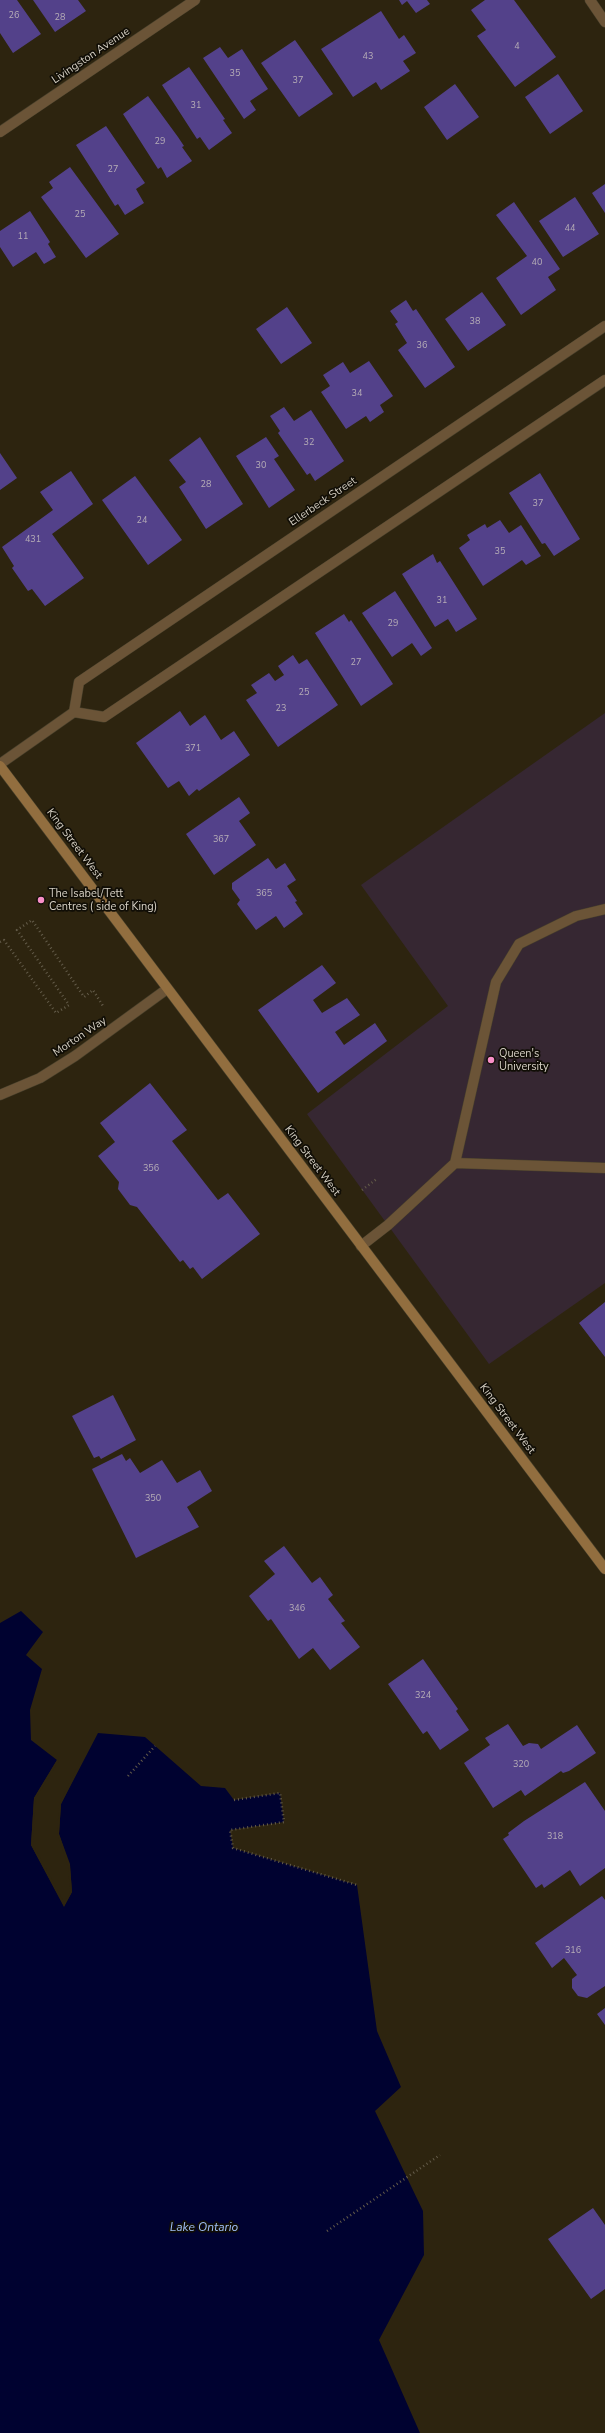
<!DOCTYPE html>
<html>
<head>
<meta charset="utf-8">
<style>
	body { margin:0 }
	canvas { display:block; background:#2d240f }
</style>
</head>
<body>
<canvas width="605" height="2433"></canvas>
<script>
const context = document.querySelector('canvas').getContext('2d');
context.lineJoin = 'round';
function paint(path, color) { context.fillStyle = color; context.fill(path, 'evenodd'); }
const shape = rows => new Path2D(rows.map(r => 'M' + r).join(''));
function stroke(path, color, width, dash) { context.strokeStyle = color; context.lineWidth = width; context.lineCap = dash ? 'butt' : 'round'; context.setLineDash(dash || []); context.stroke(path); }
function label(font, color, halo, rows, align = 'center') {
  context.font = font + ' "Nunito Sans",sans-serif'; context.lineWidth = 3.5; context.setLineDash([]); context.textBaseline = 'middle'; context.strokeStyle = halo; context.fillStyle = color; for (const [text, x, y, turn = 0] of rows) {
    context.save(); context.translate(x, y); context.rotate((+turn || 0) * Math.PI / 180); context.textAlign = isNaN(turn) ? turn : align; if (halo) context.strokeText(text, 0, 0); context.fillText(text, 0, 0); context.restore();
  }
}
paint(shape([
	[605,713,605,1283,489,1364,307,1114,448,1006,361,885]
]), '#362732');
paint(shape([
	[21,1611,43,1632,26,1655,42,1669,30,1710,31,1740,57,1760,34,1798,31,1845,64,1906,72,1892,70,1867,59,1834,61,1804,98,1733,145,1737,201,1786,225,1788,234,1800,280,1793,284,1822,230,1830,233,1848,357,1885,377,2031,401,2087,375,2111,423,2211,424,2255,379,2340,420,2433,0,2433,0,1623]
]), '#000230');
paint(shape([
	[57,1760,59,1761,36,1798,33,1844,64,1902,70,1892,68,1867,57,1834,59,1804,76,1769,78,1770,61,1804,59,1834,70,1864,72,1892,64,1907,31,1845,34,1798]
]), '#2d240f');
paint(shape([
	[0,0,17,0,41,34,13,53,0,33],
	[33,0,78,0,86,11,55,32],
	[399,0,427,0,430,4,416,13,407,1,402,5],
	[485,0,514,0,556,57,515,87,477,36,486,30,471,10],
	[381,11,399,39,404,35,416,53,403,61,410,71,381,90,376,82,353,97,321,49],
	[295,40,333,94,299,117,261,63],
	[220,47,228,58,242,49,268,89,250,101,256,110,244,119,203,58],
	[189,67,225,119,223,120,232,133,209,150,200,137,197,139,162,85],
	[558,74,583,111,550,134,525,97],
	[455,84,479,117,447,140,424,107],
	[148,96,178,137,184,146,182,147,192,161,167,178,161,167,158,169,123,114],
	[106,126,145,183,136,189,144,203,125,215,118,204,115,206,76,145],
	[70,167,119,234,86,258,41,197,53,188,49,182],
	[605,184,605,213,592,193],
	[575,197,599,234,563,257,539,221],
	[514,202,560,269,548,277,556,290,521,315,496,278,527,256,496,215],
	[30,211,50,242,48,244,56,257,44,264,36,252,13,267,0,247,0,231],
	[482,292,506,325,468,351,445,319],
	[406,300,413,311,416,309,455,367,425,388,398,350,407,343,395,324,398,322,390,311],
	[287,307,312,343,281,364,256,329],
	[369,361,393,396,380,405,384,412,370,422,366,416,346,429,321,392,330,386,323,375,343,362,350,373],
	[284,407,294,421,311,410,344,461,315,481,310,473,307,475,278,433,280,431,270,416],
	[200,437,243,504,206,529,179,487,186,482,169,460],
	[266,437,279,456,274,459,295,490,269,508,236,456],
	[0,453,17,478,0,490],
	[71,471,93,504,52,534,84,578,45,606,32,589,28,591,12,568,14,566,2,547,53,510,40,492],
	[540,473,580,539,554,556,545,543,542,544,509,493],
	[135,476,182,540,148,565,102,500],
	[500,520,509,533,521,525,541,556,526,565,522,560,483,586,459,548,470,540,467,535,485,524,487,528],
	[433,554,437,563,440,561,477,619,456,632,448,619,435,627,402,574],
	[395,591,432,648,421,656,412,643,392,657,362,613],
	[344,614,349,622,351,620,393,684,361,706,315,633],
	[293,655,299,664,307,659,338,705,278,747,246,700,257,693,251,685,269,673,275,681,284,675,278,666],
	[180,711,190,726,205,715,221,740,234,731,250,755,199,791,197,789,189,796,179,781,168,788,136,743],
	[239,797,250,813,239,821,256,845,214,875,186,834],
	[268,858,276,869,285,863,296,880,287,886,297,901,295,902,303,914,284,928,276,916,256,930,237,904,240,900,232,889,232,883],
	[322,965,336,983,313,1000,322,1013,347,998,360,1015,335,1032,344,1045,375,1023,387,1041,318,1093,258,1010],
	[150,1083,187,1130,172,1141,218,1200,228,1193,260,1234,202,1279,193,1267,190,1269,183,1260,180,1262,137,1207,130,1205,118,1189,119,1182,98,1156,115,1142,100,1123],
	[605,1302,605,1357,579,1323],
	[113,1395,136,1440,101,1459,99,1456,94,1458,72,1416],
	[122,1454,126,1461,130,1458,140,1473,162,1460,177,1483,200,1470,212,1491,187,1507,199,1527,136,1558,92,1469],
	[284,1546,312,1583,320,1577,333,1595,328,1599,345,1621,341,1623,360,1647,330,1670,313,1648,299,1659,271,1619,268,1621,249,1596,275,1574,264,1561],
	[423,1659,458,1709,456,1711,469,1730,440,1750,427,1731,423,1734,388,1684],
	[508,1724,523,1746,529,1743,538,1744,541,1749,577,1725,596,1753,569,1771,563,1773,561,1771,525,1796,521,1790,493,1808,464,1763,490,1745,485,1738],
	[585,1782,605,1811,605,1868,580,1886,570,1870,544,1888,542,1884,536,1888,503,1839,509,1835,508,1833,524,1821],
	[602,1896,605,1900,605,1986,587,1998,578,1996,572,1988,572,1979,577,1975,564,1958,552,1968,535,1943],
	[605,2008,605,2025,597,2014],
	[593,2208,605,2225,605,2289,591,2299,548,2239]
]), '#53418a');
const lane = shape([
	[455,1163,605,1168],
	[361,1246,388,1225,455,1163,496,982,519,944,576,916,605,909]
]);
const street = shape([
	[590,0,605,22],
	[0,132,195,0],
	[74,712,79,682,605,326],
	[0,764,74,712,104,717,605,380],
	[0,1095,40,1078,75,1056,167,989]
]);
const secondary = shape([
	[0,766,605,1569]
]);
stroke(lane, '#48402c', 11);
stroke(street, '#48402c', 11);
stroke(secondary, '#48402c', 11);
stroke(shape([
	[0,942,4,940,56,1013,69,1005,17,930,32,920,84,997,93,990,103,1006],
	[362,1190,378,1178],
	[128,1776,155,1746],
	[234,1800,280,1793,284,1822,230,1830,233,1848,357,1885],
	[327,2231,440,2155]
]), '#645c4a', 2.5, [1, 3]);
stroke(lane, '#6b5437', 10);
stroke(street, '#6b5437', 10);
stroke(secondary, '#926e3f', 10);
for (const [x, y, r, color] of [
	[41,900,4,"#f98fc8"],
	[491,1060,4,"#f98fc8"]
]) { const dot = new Path2D(); dot.arc(x, y, r, 0, 2 * Math.PI); context.fillStyle = color; context.fill(dot); stroke(dot, '#110e06', 1.5); }
label('9px', '#b6adb6', null, [
	["26",14,16],
	["28",60,18],
	["4",517,47],
	["43",368,57],
	["35",235,74],
	["37",298,81],
	["31",196,106],
	["29",160,142],
	["27",113,170],
	["25",80,215],
	["44",570,229],
	["11",23,237],
	["40",537,263],
	["38",475,322],
	["36",422,346],
	["34",357,394],
	["32",309,443],
	["30",261,466],
	["28",206,485],
	["37",538,504],
	["24",142,521],
	["431",33,540],
	["35",500,552],
	["31",442,601],
	["29",393,624],
	["27",356,663],
	["25",304,693],
	["23",281,709],
	["371",193,749],
	["367",221,840],
	["365",264,894],
	["356",151,1169],
	["350",153,1499],
	["346",297,1609],
	["324",423,1696],
	["320",521,1765],
	["318",555,1837],
	["316",573,1951]
]);
label('11px', '#d7d1c5', '#110e06', [
	["Livingston Avenue",91,56,-34],
	["Ellerbeck Street",323,502,-34],
	["King Street West",74,844,53],
	["Morton Way",80,1037,-34],
	["King Street West",312,1161,53],
	["King Street West",507,1419,53]
]);
label('11px', '#d7d1c5', '#110e06', [
	["The Isabel/Tett",49,894],
	["Centres ( side of King)",49,907],
	["Queen's",499,1054],
	["University",499,1067]
], 'left');
label('italic 12px', '#a0bff8', '#110e06', [
	["Lake Ontario",204,2228]
]);
</script>
</body>
</html>
